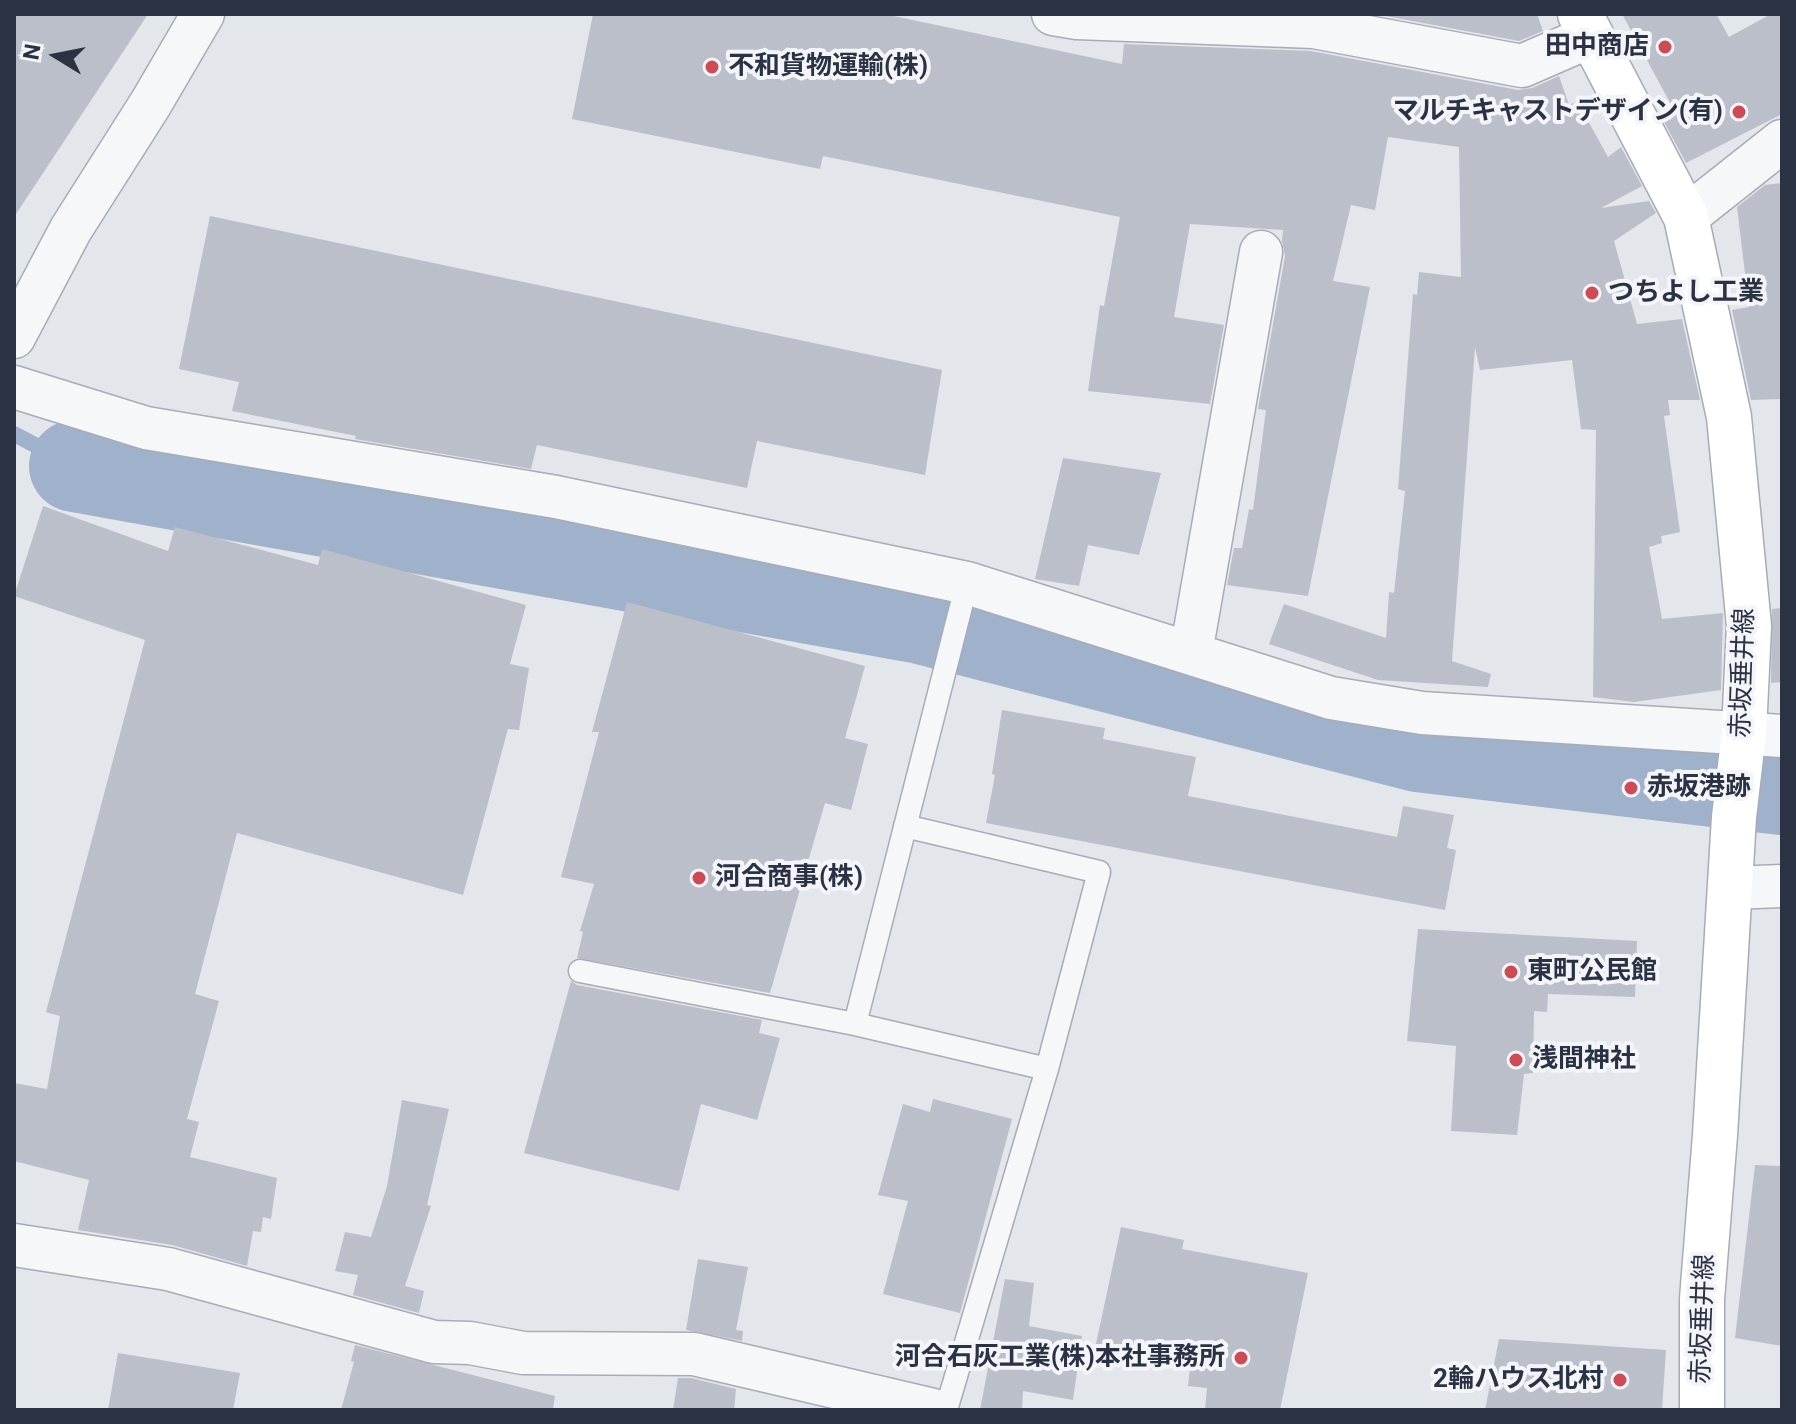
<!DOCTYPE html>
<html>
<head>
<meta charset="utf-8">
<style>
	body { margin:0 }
	#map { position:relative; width:1796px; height:1424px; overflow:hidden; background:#e3e6eb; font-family:Roboto,sans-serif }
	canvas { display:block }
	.frame { position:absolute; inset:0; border:16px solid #2b3244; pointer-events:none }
	.north { position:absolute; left:16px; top:16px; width:80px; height:80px; -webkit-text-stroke:6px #f3f5f8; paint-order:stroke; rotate:280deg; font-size:22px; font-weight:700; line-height:32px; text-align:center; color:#2b3244 }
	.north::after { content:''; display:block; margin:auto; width:28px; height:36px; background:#2b3244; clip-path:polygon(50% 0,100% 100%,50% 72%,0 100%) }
</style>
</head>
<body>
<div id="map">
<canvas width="1796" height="1424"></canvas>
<div class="frame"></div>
<div class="north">N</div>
</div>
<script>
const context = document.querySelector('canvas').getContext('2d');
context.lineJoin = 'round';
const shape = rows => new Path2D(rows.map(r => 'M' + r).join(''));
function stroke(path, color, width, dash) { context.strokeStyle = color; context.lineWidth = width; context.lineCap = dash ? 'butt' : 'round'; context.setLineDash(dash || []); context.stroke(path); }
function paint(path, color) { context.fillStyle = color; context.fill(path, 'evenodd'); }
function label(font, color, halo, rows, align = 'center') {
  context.font = font + ' Roboto,"Noto Sans JP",sans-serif'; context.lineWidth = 8; context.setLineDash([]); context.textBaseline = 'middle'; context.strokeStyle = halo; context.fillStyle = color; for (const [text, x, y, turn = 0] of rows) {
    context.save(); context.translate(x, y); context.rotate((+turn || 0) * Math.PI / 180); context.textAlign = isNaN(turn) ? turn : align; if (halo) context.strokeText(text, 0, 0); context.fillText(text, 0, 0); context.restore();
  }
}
stroke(shape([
	[14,434,75,466]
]), '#9fb1cb', 16);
stroke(shape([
	[75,466,921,618,1418,746,1782,789]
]), '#9fb1cb', 92);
paint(shape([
	[14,14,148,14,14,217],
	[593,14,884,14,1122,64,1124,44,1311,51,1518,90,1532,88,1559,76,1569,105,1577,101,1608,157,1621,147,1642,186,1601,208,1649,201,1656,213,1614,241,1637,324,1682,319,1700,400,1668,400,1670,415,1664,416,1680,532,1661,536,1662,543,1649,547,1662,619,1723,613,1721,690,1634,702,1593,697,1596,430,1581,429,1572,360,1480,370,1475,347,1452,661,1491,674,1488,687,1378,680,1269,644,1284,604,1386,638,1389,592,1394,593,1405,491,1398,489,1413,294,1417,295,1419,272,1461,277,1459,147,1388,137,1375,210,1351,205,1333,281,1370,287,1308,596,1227,585,1234,548,1242,548,1249,509,1253,510,1266,410,1258,409,1285,256,1282,241,1283,230,1190,224,1174,317,1224,325,1210,404,1088,391,1100,305,1104,306,1120,217,823,156,820,169,572,119],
	[1375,14,1537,14,1543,31,1519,41],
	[1622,14,1716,14,1729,37,1771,14,1782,14,1782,114,1686,163,1662,118,1674,110],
	[1782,183,1782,399,1751,400,1732,310,1749,307,1737,207,1765,185],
	[210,216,942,370,925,475,757,441,747,488,537,445,531,469,355,439,356,436,232,411,239,382,179,369],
	[1063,458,1161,473,1139,555,1088,545,1079,586,1035,579],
	[43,506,168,551,175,527,318,565,322,549,526,605,510,664,529,668,519,730,508,729,463,895,237,833,195,994,219,1001,187,1119,199,1122,190,1157,277,1178,271,1219,263,1217,261,1232,253,1231,247,1266,172,1245,78,1230,89,1180,14,1161,14,1083,47,1089,60,1016,46,1012,145,640,14,596],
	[627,602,865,666,845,738,868,744,851,810,825,803,770,993,577,958,583,932,580,931,594,884,561,877,599,732,592,732],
	[1782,608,1782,682,1771,683,1772,609],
	[1002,710,1105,728,1103,739,1196,757,1188,796,1397,837,1403,806,1454,815,1447,848,1456,850,1445,910,986,823,995,775,992,774],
	[1418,929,1637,941,1635,997,1548,994,1547,1012,1534,1011,1533,1073,1524,1074,1517,1135,1451,1131,1456,1046,1407,1041],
	[571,981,577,985,762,1020,759,1033,780,1038,757,1120,701,1104,679,1191,524,1153],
	[933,1099,1012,1119,960,1313,883,1294,908,1201,878,1195,903,1104,930,1112],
	[402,1100,449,1109,427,1205,431,1206,405,1286,424,1291,419,1313,353,1295,358,1275,335,1271,345,1232,371,1237,387,1186],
	[1755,1165,1782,1166,1782,1346,1735,1338],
	[1121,1227,1184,1240,1182,1249,1308,1273,1280,1410,1205,1410,1207,1388,1188,1386,1190,1369,1094,1353],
	[698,1259,748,1267,736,1330,743,1331,742,1341,686,1330],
	[1005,1279,1034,1283,1029,1326,1082,1336,1073,1400,1023,1391,1022,1410,980,1410],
	[1499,1339,1666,1350,1662,1410,1485,1410],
	[355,1345,555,1396,553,1410,341,1410,354,1362,351,1361],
	[118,1353,240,1373,233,1410,108,1410],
	[678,1378,691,1378,736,1389,734,1410,673,1410]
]), '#bbbfc9');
const service = shape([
	[905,826,1099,872,1047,1069,855,1024,967,583],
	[580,971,855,1024],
	[946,1410,1047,1069]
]);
const minor = shape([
	[1053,14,1077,18,1314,27,1522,66,1591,36],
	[1686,217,1782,141],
	[14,337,71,229,151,103,203,14],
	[14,387,146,428,556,497,967,583,1331,698,1422,713,1782,736],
	[1191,653,1261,252],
	[1730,888,1782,886],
	[14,1245,168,1269,434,1342,470,1343,523,1353,694,1354,933,1410]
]);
const secondary = shape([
	[1580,14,1686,217,1729,417,1749,626,1744,732,1734,817,1715,1135,1702,1299,1702,1410]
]);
stroke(service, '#a8acb6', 25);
stroke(minor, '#a8acb6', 45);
stroke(secondary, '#a8acb6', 47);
stroke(service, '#f6f7f9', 22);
stroke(minor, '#f6f7f9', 42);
stroke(secondary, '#fff', 44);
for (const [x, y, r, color] of [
	[1665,47,8,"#ce4b56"],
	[712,67,8,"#ce4b56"],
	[1739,112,8,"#ce4b56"],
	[1592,293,8,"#ce4b56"],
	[1631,788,8,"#ce4b56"],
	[699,878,8,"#ce4b56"],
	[1511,972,8,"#ce4b56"],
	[1516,1060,8,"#ce4b56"],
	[1241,1358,8,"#ce4b56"],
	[1620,1380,8,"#ce4b56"]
]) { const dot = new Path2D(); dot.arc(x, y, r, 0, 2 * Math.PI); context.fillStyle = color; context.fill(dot); stroke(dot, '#f3f5f8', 3); }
label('bold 26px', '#2b3244', '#f3f5f8', [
	["田中商店",1649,47,"right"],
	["不和貨物運輸(株)",728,67],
	["マルチキャストデザイン(有)",1723,112,"right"],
	["つちよし工業",1608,293],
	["赤坂港跡",1647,788],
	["河合商事(株)",715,878],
	["東町公民館",1527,972],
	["浅間神社",1532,1060],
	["河合石灰工業(株)本社事務所",1225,1358,"right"],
	["2輪ハウス北村",1604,1380,"right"]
], 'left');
label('26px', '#2b3244', '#f3f5f8', [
	["赤坂垂井線",1744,673,-88],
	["赤坂垂井線",1704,1319,-88]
]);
</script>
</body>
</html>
